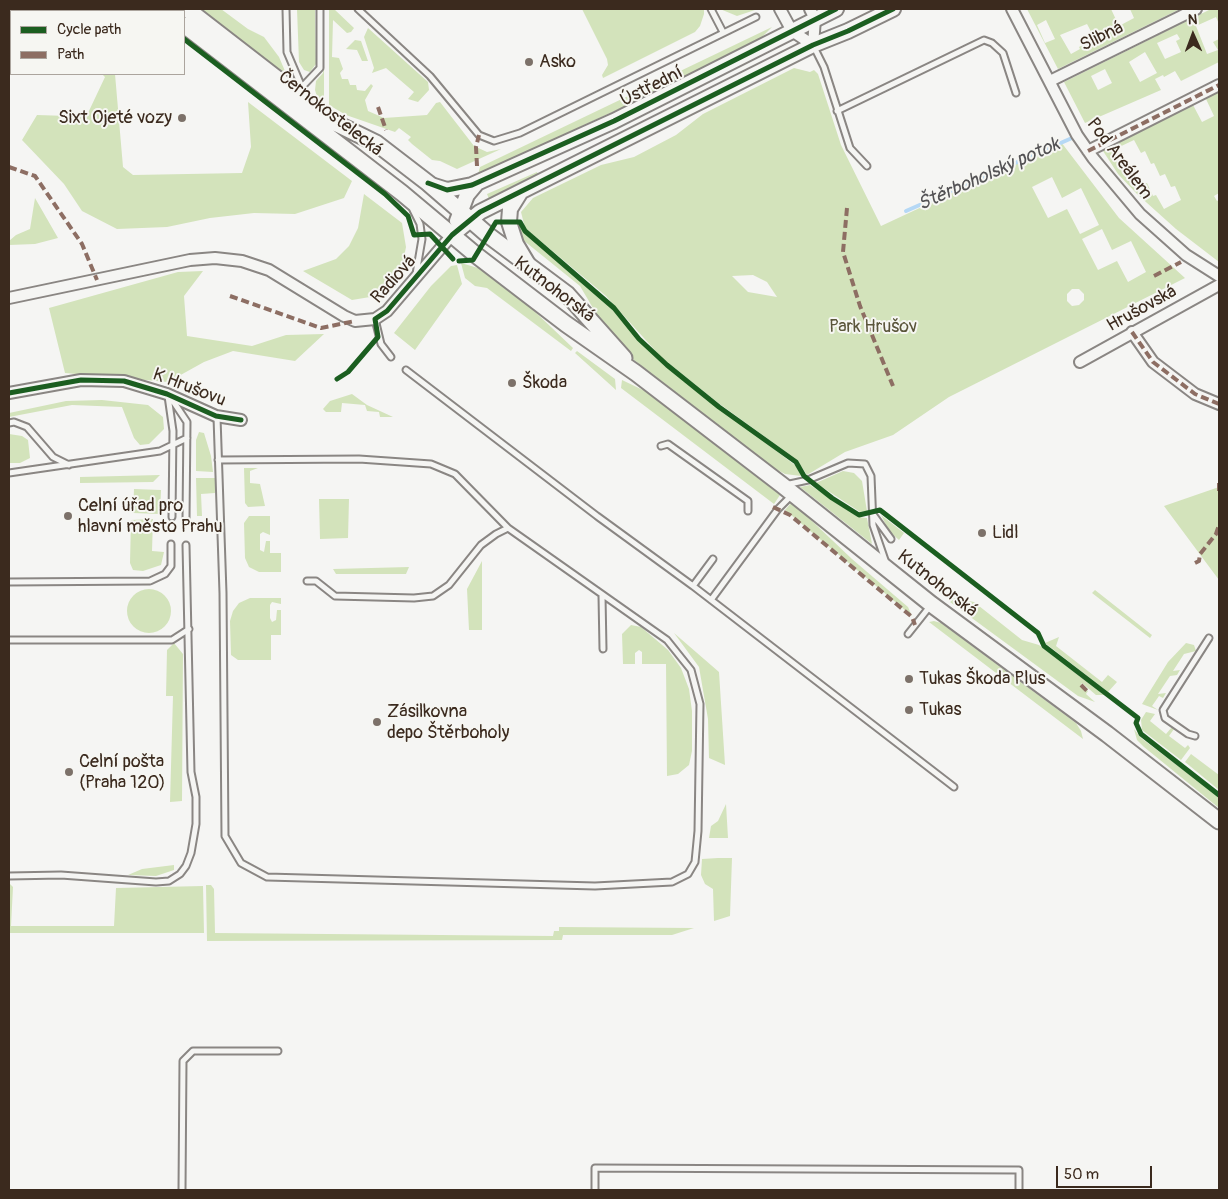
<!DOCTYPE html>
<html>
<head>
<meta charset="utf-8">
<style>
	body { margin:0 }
	#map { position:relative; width:1228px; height:1199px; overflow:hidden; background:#f5f5f3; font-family:Pangolin,sans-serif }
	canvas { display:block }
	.frame { position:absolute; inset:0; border:10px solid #3b2a1e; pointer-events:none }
	.legend { position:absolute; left:10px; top:10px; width:175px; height:65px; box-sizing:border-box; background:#f6f6f2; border:1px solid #aba49d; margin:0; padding:6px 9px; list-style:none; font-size:15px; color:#3b2a1e }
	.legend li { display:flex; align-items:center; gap:10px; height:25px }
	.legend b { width:25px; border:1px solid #aba49d }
	.north { position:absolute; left:1168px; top:10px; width:50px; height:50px; -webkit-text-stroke:4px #f6f6f2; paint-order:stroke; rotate:358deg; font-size:14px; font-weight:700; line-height:20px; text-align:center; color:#3b2a1e }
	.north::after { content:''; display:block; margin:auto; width:18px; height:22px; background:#3b2a1e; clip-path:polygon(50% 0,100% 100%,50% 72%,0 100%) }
	.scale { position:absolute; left:1056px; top:1166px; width:96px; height:22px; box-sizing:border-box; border:2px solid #3b2a1e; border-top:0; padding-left:6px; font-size:15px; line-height:18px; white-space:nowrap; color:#3b2a1e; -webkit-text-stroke:4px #f6f6f2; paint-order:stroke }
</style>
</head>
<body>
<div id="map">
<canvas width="1228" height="1199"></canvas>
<div class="frame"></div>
<ul class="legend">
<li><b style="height:6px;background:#1b5e20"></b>Cycle path</li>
<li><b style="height:6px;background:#8d6e63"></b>Path</li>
</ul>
<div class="north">N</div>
<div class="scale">50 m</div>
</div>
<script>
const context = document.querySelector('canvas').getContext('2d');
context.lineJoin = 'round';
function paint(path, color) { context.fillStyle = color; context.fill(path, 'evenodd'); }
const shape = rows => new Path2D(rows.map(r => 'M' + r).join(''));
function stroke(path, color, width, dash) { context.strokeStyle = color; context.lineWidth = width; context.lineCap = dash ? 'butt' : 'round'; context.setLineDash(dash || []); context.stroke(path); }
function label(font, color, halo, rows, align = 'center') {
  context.font = font + ' Pangolin,sans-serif'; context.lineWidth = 4; context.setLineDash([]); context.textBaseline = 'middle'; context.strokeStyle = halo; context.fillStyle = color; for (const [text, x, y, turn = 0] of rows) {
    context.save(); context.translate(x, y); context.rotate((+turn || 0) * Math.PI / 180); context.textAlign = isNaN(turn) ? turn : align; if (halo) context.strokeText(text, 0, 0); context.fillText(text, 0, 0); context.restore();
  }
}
paint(shape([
	[198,9,221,9,248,29,264,37,279,57,285,71,279,72],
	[297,9,315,9,316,64,310,72,304,70,299,62],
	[329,9,334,9,354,28,351,32,347,33,333,20,332,57,339,58,343,69,340,73,342,79,348,79,350,85,356,85,357,90,365,91,371,84,373,86,365,100,368,111,384,118,427,115,436,103,440,102,474,146,487,152,501,149,457,169,440,161,432,160,412,144,408,140,411,137,399,128,395,132,346,115,329,105],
	[582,9,704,9,704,14,700,26,695,32,603,78,602,75,608,65,607,59],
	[720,9,758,9,737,16],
	[1027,9,1111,9,1119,26,1134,18,1130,9,1180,9,1058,69],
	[1046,20,1055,39,1045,43,1037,25],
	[1087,24,1095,39,1079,47,1080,49,1071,54,1060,35],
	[1211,9,1219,9,1219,24,1216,17,1196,26,1207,54,1218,50,1213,42,1219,39,1219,62,1181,81,1175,71,1164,77,1163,75,1155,79,1161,90,1085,123,1064,82],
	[1177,34,1180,39,1176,41,1181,52,1165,59,1157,43],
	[1145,52,1157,73,1140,82,1129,62],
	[1105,69,1112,83,1098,90,1091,76],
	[772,27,761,38,649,95,478,174,480,167],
	[368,28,428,82,429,90,418,102,408,99,414,92,386,68,372,73,374,68,364,37],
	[355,40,361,41,368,61,362,61,357,50,346,49],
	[324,65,324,106,317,97,315,90,316,81,323,73],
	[794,68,810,72,814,70,818,74,841,145,881,226,1061,142,1119,218,1185,278,949,397,893,435,845,452,807,475,797,460,717,402,661,357,606,296,525,228,521,212,533,198,601,165,634,157,676,135,703,114],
	[1052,177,1062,198,1081,188,1099,225,1080,234,1067,209,1048,218,1032,187],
	[1102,229,1112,250,1131,241,1146,272,1128,282,1117,261,1098,270,1082,239],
	[753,275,767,282,777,297,748,292,732,276],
	[1072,289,1079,289,1084,294,1084,300,1079,305,1072,306,1067,301,1067,294],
	[102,74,115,74,123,167,133,175,242,173,251,147,248,102,352,181,344,198,295,214,254,213,210,218,167,227,117,229,82,211,64,184,22,140,37,115,68,116,88,113,105,77],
	[1219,91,1219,193,1214,196,1217,201,1219,200,1219,262,1176,229,1137,194,1118,174,1103,151],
	[1206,99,1214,116,1202,122,1193,105],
	[1134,140,1141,153,1145,151,1151,164,1154,163,1160,176,1165,174,1171,187,1175,186,1181,200,1164,209,1156,195,1153,196,1147,183,1142,185,1125,161,1119,158,1115,149],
	[537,172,538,174,489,199,487,194],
	[364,194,402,223,406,247,403,262,385,291,370,297,352,300,303,271,336,259,349,246,358,228],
	[35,198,58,238,35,244,9,245,9,241,16,235,30,229],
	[516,225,519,225,608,305,656,358,796,466,801,476,785,474,774,468,625,353,600,320,580,286,523,240],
	[461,263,478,268,530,307,573,348,571,351,487,288,475,286,465,278],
	[457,265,462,284,415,350,394,333,431,286,451,266],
	[203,271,184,296,187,336,252,346,286,335,324,334,295,361,233,351,204,362,168,382,65,373,49,308,178,272],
	[577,351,615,379,616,390,575,353],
	[622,380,645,391,780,495,774,504,621,388],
	[352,394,367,405,393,417,380,417,379,412,367,411,365,405,342,403,341,412,326,412,323,409,330,401],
	[102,400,148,405,163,417,164,429,149,444,140,445,134,438,122,407,72,405,9,417,9,413,66,401],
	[199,432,204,433,211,456,213,472,196,471,196,440],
	[9,434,22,436,28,440,30,458,20,463,9,463],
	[244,468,258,468,250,471,250,483,260,484,265,506,248,507,245,503],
	[843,471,854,473,862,481,867,511,860,512,816,483],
	[160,475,153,482,80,483,80,477],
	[196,478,215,478,215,493,201,494,202,516,197,516],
	[810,485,858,517,867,518,872,544,800,487],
	[1219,487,1219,580,1164,506],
	[134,489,161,490,160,514,133,513],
	[319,499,349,499,348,538,320,539],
	[792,502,852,559,908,607,912,616,785,510],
	[881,515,904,533,899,540,889,531],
	[249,516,270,516,270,535,263,532,260,534,260,550,264,552,266,541,270,541,270,553,281,553,281,572,259,572,249,567,245,558,244,523],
	[153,519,152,551,164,552,161,565,143,571,133,570,130,563,131,520],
	[482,561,482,630,469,630,467,589],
	[409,567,406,574,336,574,333,569],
	'127 611a22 22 0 1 1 44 0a22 22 0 1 1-44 0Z',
	[1095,590,1152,635,1150,638,1092,593],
	[250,598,281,598,281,604,272,602,270,605,270,618,272,622,276,620,277,610,281,610,281,635,271,635,271,660,238,660,231,655,230,621,233,611,239,603],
	[954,598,974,602,1022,640,1039,645,1104,695,1096,695,1082,683,1081,685,1088,691,1086,694,1095,702,1078,696,950,602],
	[934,621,941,623,1076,723,1081,731,1083,739,929,622],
	[631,625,641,627,668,650,681,668,689,689,692,711,692,751,689,765,678,774,667,776,666,664,642,664,642,652,639,650,635,653,635,664,623,664,622,634],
	[674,633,719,672,725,765,709,758,708,719,699,667],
	[1059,637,1056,646,1102,682,1108,675,1117,682,1108,692,1045,643],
	[174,643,183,654,182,801,170,802,173,696,166,696,167,650],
	[1186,643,1194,645,1196,651,1184,654,1173,671,1180,670,1177,675,1170,676,1158,694,1166,693,1163,698,1159,696,1152,706,1158,710,1142,704,1168,662],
	[1146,712,1155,714,1150,721,1166,734,1172,727,1174,729,1169,736,1185,748,1188,745,1190,748,1181,760,1142,730,1141,720],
	[1134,729,1141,738,1219,797,1219,808,1144,747,1137,740],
	[1191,754,1219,775,1219,790,1185,762],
	[726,804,728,838,709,838,711,826,718,821],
	[718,858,732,858,730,916,714,921,713,889,705,884,701,875,702,859],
	[174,865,174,870,156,876,128,875,142,869],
	[9,883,13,887,11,926,114,926,116,888,203,886,204,933,9,933],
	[206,885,211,885,214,889,215,933,553,936,554,931,559,931,559,927,694,928,672,935,563,935,562,940,207,941]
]), '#d3e3bb');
stroke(shape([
	[906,211,1072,138]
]), '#b5d8f5', 4);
const service = shape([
	[286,9,287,52,304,92],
	[358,9,430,76,479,135,494,141,520,133,756,17],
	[711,9,723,32],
	[813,45,824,67,850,148,867,166],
	[301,88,320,68,320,9],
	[837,111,984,40,992,43,1003,53,1016,93],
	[413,210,420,224,422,239,416,274],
	[375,319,381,344,391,357],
	[406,370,597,516,693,586,954,787],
	[168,396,173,431,172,517],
	[171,398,187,422,186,518],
	[217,417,223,593,225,836,241,863,267,877,595,886,672,882,688,874,695,862,698,831,700,704,691,670,667,640,508,528,496,534,481,545,449,585,433,596,414,598,335,596,316,581,307,581],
	[9,423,14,422,27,427,53,457,69,465],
	[661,446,668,444,748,501,748,511],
	[218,460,359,459,431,464,455,474,508,528],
	[9,473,160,451,187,438],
	[785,485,808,480,848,463,865,464,871,476,873,525,885,560],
	[872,513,891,539],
	[9,582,150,581,165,574,171,566,171,544],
	[693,586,713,559],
	[602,596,603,649],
	[711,600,778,509,791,496],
	[908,634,931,605],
	[9,640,172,640,189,629],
	[1195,736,1188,734,1165,718,1163,710,1209,638],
	[9,876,61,875,156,882,169,881,180,874,186,866,191,853,196,824,196,797,191,772,186,545],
	[182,1190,183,1061,193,1051,278,1051],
	[595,1190,595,1168,1019,1170,1019,1190]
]);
const minor = shape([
	[780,9,792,31,813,45],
	[810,9,815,19,813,45],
	[1012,9,1077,135,1093,158,1140,214,1186,255,1219,276],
	[1050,81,1196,9],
	[1088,151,1219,85],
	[9,298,190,260,215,258,242,261,269,270,344,316,355,321,375,319,387,311,452,235],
	[1132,332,1153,362,1195,394,1219,404],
	[1080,362,1219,285],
	[9,393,81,380,124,381,167,394,216,416,241,420]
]);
const tertiary = shape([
	[431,185,447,190,472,185,614,121,836,9],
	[520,193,510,209,509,222,516,244,528,264],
	[457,221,467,195,477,183],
	[452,235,480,212,813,45,848,31,893,9]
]);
const secondary = shape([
	[163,9,166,11],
	[187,9,333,122,376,143,428,183,488,235,567,294,624,358],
	[184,25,402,193,476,255,566,324,636,373,782,485,931,604,1107,734,1219,821]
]);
stroke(service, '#8a8683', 9);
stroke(minor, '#8a8683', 14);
stroke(tertiary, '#8a8683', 18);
stroke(secondary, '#8a8683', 19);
stroke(service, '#f5f5f3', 5);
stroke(minor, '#f5f5f3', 10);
stroke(tertiary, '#f5f5f3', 14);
stroke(secondary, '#f5f5f3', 15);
stroke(shape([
	[378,107,386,130],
	[1088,151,1219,85],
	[477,166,476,147,479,135],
	[9,167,35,176,82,244,97,280],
	[847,208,843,252,860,306,893,386],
	[1154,276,1181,262],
	[230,296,321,328,355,321],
	[1132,332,1153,362,1195,394,1219,404],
	[1219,483,1219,491],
	[773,507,790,515,912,617,915,625],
	[1195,563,1199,561,1200,554,1216,534,1219,525],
	[1081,685,1088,692]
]), '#8d6e63', 4, [8, 4]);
stroke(shape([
	[184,39,385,194,408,216,414,235,430,234,453,259],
	[428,183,447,190,472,185,614,121,836,9],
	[459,261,473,260,496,222,520,222,525,231,614,308,639,339,667,365,719,407,796,462,804,476,832,498,859,515,880,510,1038,633,1044,646,1138,718,1136,723,1141,734,1219,795],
	[337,379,348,372,378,337,375,319,387,311,452,235,480,212,813,45,848,31,893,9],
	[9,393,81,380,124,381,167,394,216,416,241,420]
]), '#1b5e20', 5);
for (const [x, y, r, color] of [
	[529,62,5,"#7c7169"],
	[182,118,5,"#7c7169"],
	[512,383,5,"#7c7169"],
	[68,516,5,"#7c7169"],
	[982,533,5,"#7c7169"],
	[909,679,5,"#7c7169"],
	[909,710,5,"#7c7169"],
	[377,722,5,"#7c7169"],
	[69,772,5,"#7c7169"]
]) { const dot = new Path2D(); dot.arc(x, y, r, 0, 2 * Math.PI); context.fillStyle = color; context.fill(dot); stroke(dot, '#f6f6f2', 2); }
label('18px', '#3b2a1e', '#f6f6f2', [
	["Slibná",1102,37,-26],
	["Ústřední",652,87,-27],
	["Černokostelecká",330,114,38],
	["Pod Areálem",1119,159,53],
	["Radiová",394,280,-48],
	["Kutnohorská",554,290,37],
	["Hrušovská",1142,309,-29],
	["K Hrušovu",189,388,21],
	["Kutnohorská",937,584,38]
]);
label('18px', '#3b2a1e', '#f6f6f2', [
	["Asko",539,62],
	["Sixt Ojeté vozy",172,118,"right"],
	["Škoda",522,383],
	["Celní úřad pro",78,506],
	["hlavní město Prahu",78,527],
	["Lidl",992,533],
	["Tukas Škoda Plus",919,679],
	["Tukas",919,710],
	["Zásilkovna",387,712],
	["depo Štěrboholy",387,733],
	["Celní pošta",79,762],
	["(Praha 120)",79,783]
], 'left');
label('18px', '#5a553a', '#f6f6f2', [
	["Park Hrušov",873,327]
]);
label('italic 19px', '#535254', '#f6f6f2', [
	["Štěrboholský potok",989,175,-24]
]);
</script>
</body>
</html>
